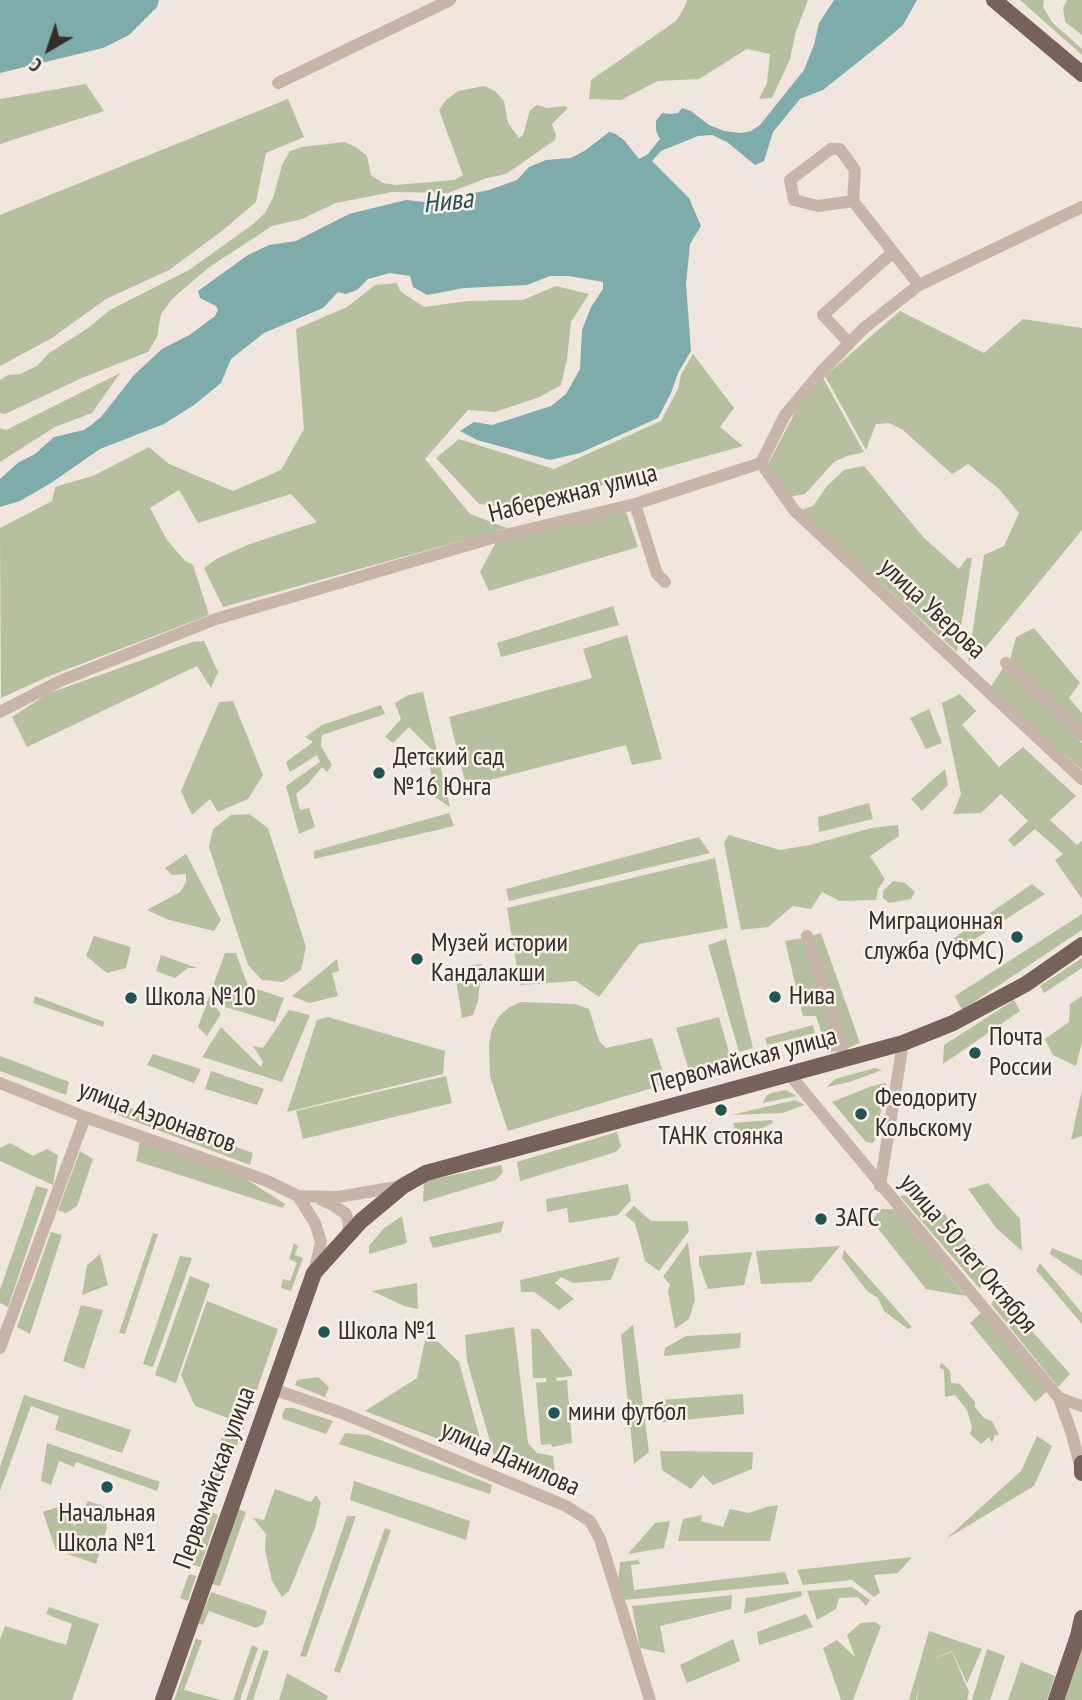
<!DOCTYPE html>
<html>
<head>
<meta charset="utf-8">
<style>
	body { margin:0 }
	#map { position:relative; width:1082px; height:1700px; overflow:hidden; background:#f1e6dd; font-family:"PT Sans Narrow",sans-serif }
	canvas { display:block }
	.north { position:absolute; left:14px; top:14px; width:70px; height:70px; -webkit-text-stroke:5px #f8f0e9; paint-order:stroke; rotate:219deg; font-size:19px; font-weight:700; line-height:28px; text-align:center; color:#362c29 }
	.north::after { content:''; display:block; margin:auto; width:24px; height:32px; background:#362c29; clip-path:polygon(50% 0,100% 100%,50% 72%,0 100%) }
</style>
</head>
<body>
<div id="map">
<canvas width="1082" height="1700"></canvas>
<div class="north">С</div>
</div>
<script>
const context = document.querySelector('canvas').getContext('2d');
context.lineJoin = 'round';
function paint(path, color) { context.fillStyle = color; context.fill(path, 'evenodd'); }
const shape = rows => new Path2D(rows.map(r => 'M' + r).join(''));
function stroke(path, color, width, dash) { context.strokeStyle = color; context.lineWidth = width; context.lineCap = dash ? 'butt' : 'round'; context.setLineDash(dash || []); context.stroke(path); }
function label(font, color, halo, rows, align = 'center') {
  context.font = font + ' "PT Sans Narrow",sans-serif'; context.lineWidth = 5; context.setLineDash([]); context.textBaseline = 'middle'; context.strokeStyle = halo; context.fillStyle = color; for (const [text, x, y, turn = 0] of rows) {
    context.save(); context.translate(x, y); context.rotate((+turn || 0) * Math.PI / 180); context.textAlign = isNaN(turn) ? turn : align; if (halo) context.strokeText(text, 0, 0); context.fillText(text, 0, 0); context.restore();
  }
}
paint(shape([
	[687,0,808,0,796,31,790,59,772,98,759,99,767,83,770,54,747,49,699,79,658,81,621,100,589,99,591,80,676,21,684,8],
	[1020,0,1044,0,1043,7,1052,22,1082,49,1082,55],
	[1067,0,1082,0,1082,35,1065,22,1063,8],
	[86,84,104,111,0,144,0,99],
	[484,86,495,91,504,101,508,123,519,138,523,135,530,110,537,105,547,108,565,106,568,108,552,124,556,135,555,140,506,174,487,178,448,193,392,192,336,203,302,219,272,226,208,268,172,299,161,314,157,337,148,352,82,378,5,414,0,413,0,380,8,375,20,374,37,366,49,353,88,328,110,310,189,270,252,225,265,213,273,198,282,165,290,151,302,147,344,142,356,147,367,156,371,175,383,183,396,185,454,180,463,175,439,110,446,100,458,91],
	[288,99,304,137,266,153,256,202,222,231,169,270,106,299,52,338,0,366,0,215],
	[397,283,400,291,424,307,468,301,523,300,556,286,589,294,571,322,567,359,561,385,540,397,495,412,468,410,425,459,470,514,507,528,223,607,204,568,218,558,250,544,317,522,291,494,198,523,179,490,150,508,167,540,185,561,193,565,209,615,47,677,1,698,0,528,52,501,55,487,95,475,149,447,169,464,233,491,281,470,304,429,296,329,347,307,375,285],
	[900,311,984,353,1023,319,1082,328,1082,530,986,647,968,662,984,555,1004,546,1019,513,999,489,968,464,952,474,903,430,889,423,876,424,866,450,825,376],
	[693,354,734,408,720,427,743,446,520,508,479,504,436,458,459,439,554,469,661,421,678,389,681,375],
	[120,373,92,413,55,427,0,462,0,428,6,430],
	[823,378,864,452,847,456,834,462,805,494,789,497,768,464,801,401],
	[864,466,924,538,959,569,967,558,972,558,957,652,801,510,813,506,827,486,844,470],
	[626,512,638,547,489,591,480,572,496,542],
	[613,606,619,625,501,657,497,643],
	[1034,628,1080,683,1069,698,1082,713,1082,728,1010,660,1016,637],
	[627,635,662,759,632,765,626,745,466,786,449,717,592,678,583,649],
	[204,641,218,672,211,688,197,666,27,747,12,717,47,694,192,642],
	[1003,668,1082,743,1082,770,990,688],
	[423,692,450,807,435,797,430,767,432,750,409,727,393,743,385,737,401,719,395,703,408,695],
	[960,694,976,711,962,725,999,767,1023,747,1076,796,1050,820,1077,845,1082,841,1082,899,1055,860,1063,854,1035,829,1014,847,1008,840,1028,821,1001,794,981,813,953,814,961,794,942,703],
	[233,701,263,775,248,799,218,812,210,799,192,815,181,791,219,702],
	[381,705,385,714,322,735,321,746,332,765,327,772,322,767,308,784,296,794,300,810,309,808,315,827,299,834,286,786,320,762,317,755,290,772,286,762,313,742,305,737,322,725],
	[929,709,942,743,926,749,910,718],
	[945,769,948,785,922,811,911,799],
	[869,803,873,819,819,832,818,817],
	[449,813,454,826,314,859,314,851],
	[249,814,268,828,306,947,301,970,283,982,262,980,248,965,209,847,213,829,231,815],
	[898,825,899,836,870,856,885,879,878,889,876,900,840,901,822,892,811,909,793,906,768,927,741,930,724,843,729,835,780,850,810,845,871,828],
	[699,837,710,853,509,901,506,889],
	[186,854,221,920,214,931,169,920,147,910,180,892,186,882,186,874,172,875,165,868],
	[715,858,728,928,639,944,599,997,576,981,520,985,507,908],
	[893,881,905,883,915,892,911,899,889,903,883,898,883,891],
	[1032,884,1045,894,958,950,954,938],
	[1082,914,1082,930,962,1010,955,996],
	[821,933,860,1043,846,1049,811,936],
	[94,936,131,947,126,968,107,973,86,956],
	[803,938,839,1050,828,1053,816,1016,803,1016,785,941],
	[726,939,753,1048,739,1052,708,945],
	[225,953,236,953,248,986,284,998,275,1022,225,1007,216,992,212,1002,221,1014,207,1036,198,1027],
	[161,955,197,968,188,968,175,978,156,971],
	[1082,958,1082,968,1044,993,1040,986],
	[337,959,339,971,332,973,338,996,309,1003,292,996],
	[482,964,478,1001,473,1015,462,1018,454,967],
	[35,996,104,1022,103,1027,33,1003],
	[1082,996,1082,1042,1076,1066,1053,1055,1045,1039,1069,1022,1070,1004],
	[1014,1000,1020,1011,943,1064,944,1045],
	[521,1002,575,1004,589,1009,599,1041,606,1048,652,1038,665,1078,659,1086,508,1131,490,1076,489,1044,492,1029,499,1016,510,1007],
	[289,1010,310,1015,282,1082,202,1057,221,1027,261,1067,263,1062,253,1046,263,1048],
	[328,1017,445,1051,443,1074,287,1112,317,1020],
	[719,1017,733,1066,695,1077,690,1074,676,1028],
	[813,1025,815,1033,767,1045,765,1038],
	[153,1054,201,1069,194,1083,147,1065],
	[0,1056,69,1082,66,1095,0,1071],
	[875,1068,882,1070,850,1082,827,1087,835,1079],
	[211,1071,264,1089,257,1105,205,1089],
	[446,1076,452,1103,303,1139,296,1111],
	[886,1083,876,1138,873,1143,866,1142,832,1102,872,1086],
	[786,1090,797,1096,763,1103,766,1096,771,1093],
	[1082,1090,1082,1136,1071,1140],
	[795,1100,805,1105,782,1113,731,1115],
	[112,1101,253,1153,250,1165,110,1112],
	[772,1120,773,1123,738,1139,733,1123],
	[617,1132,621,1146,616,1152,520,1181,517,1162],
	[140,1141,246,1179,285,1204,283,1208,136,1161],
	[10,1143,33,1156,47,1149,58,1155,53,1185,0,1161,0,1148],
	[80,1151,93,1159,77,1206,66,1213,58,1210],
	[501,1165,503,1172,496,1180,423,1202,424,1181],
	[988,1183,1020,1219,1022,1251,997,1229,968,1189],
	[628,1184,631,1200,618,1215,569,1223,567,1208,547,1212,546,1199],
	[36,1186,48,1189,8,1307,0,1303,0,1290],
	[928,1194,987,1265,980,1289,900,1196],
	[634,1206,651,1221,687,1221,689,1231,659,1271,645,1261,635,1223,625,1215],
	[880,1209,894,1209,966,1296,926,1289,872,1221],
	[402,1216,407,1243,369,1254,369,1246,384,1228],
	[504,1221,501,1232,433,1248,429,1237],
	[51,1232,62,1235,30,1334,17,1327],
	[153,1233,158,1234,125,1334,119,1333],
	[688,1242,695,1300,689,1319,675,1329,668,1291,670,1284,663,1277],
	[294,1243,298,1246,295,1255,303,1258,291,1291,281,1288,283,1279,290,1281,297,1263,289,1259],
	[840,1246,811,1282,761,1284,756,1251],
	[1052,1248,1082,1260,1082,1276,1050,1254],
	[844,1250,912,1327,908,1329,884,1311,878,1298,867,1291,842,1258],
	[752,1252,744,1285,708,1289,699,1264,699,1256],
	[100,1254,108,1285,82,1295,87,1265],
	[180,1256,192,1258,153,1367,143,1364],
	[620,1257,611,1280,573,1283,561,1277,555,1283,574,1299,559,1310,534,1292,521,1292,520,1280],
	[1040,1263,1082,1313,1082,1324,1036,1270],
	[190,1276,210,1284,176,1383,155,1375],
	[417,1283,418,1309,404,1306,372,1291],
	[997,1295,1008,1304,1070,1374,1058,1387,991,1304],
	[207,1301,278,1329,243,1430,226,1424,228,1418,195,1406,181,1375],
	[81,1305,103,1310,84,1369,63,1361],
	[983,1311,1050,1389,1035,1402,970,1323],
	[633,1325,649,1452,634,1464,621,1335],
	[514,1327,528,1443,537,1453,553,1456,556,1482,495,1459,467,1361,465,1335],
	[531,1329,539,1329,572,1371,572,1376,556,1378,557,1381,567,1380,572,1443,552,1447,551,1444,541,1445,536,1383,546,1382,546,1378,533,1378],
	[427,1331,459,1362,485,1457,365,1411,417,1378],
	[741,1333,740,1348,664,1356,665,1348,686,1336],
	[942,1363,950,1371,951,1383,960,1384,975,1402,975,1407,984,1418,992,1421,999,1435,995,1435,992,1443,989,1437,981,1444,970,1434,972,1427,967,1410,955,1395,945,1397,944,1370,939,1367],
	[318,1377,329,1387,325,1397,295,1385,297,1380],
	[743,1394,744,1414,663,1422,659,1400],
	[24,1395,131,1430,122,1453,55,1430,59,1416,31,1406,0,1491,0,1467],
	[285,1408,293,1408,333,1421,326,1434,283,1419,282,1415],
	[225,1428,241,1434,223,1484,208,1478],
	[345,1433,368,1435,492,1485,490,1494,339,1444],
	[1037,1436,1052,1446,1034,1486,946,1539,1021,1471],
	[47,1443,160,1482,157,1491,76,1462,74,1467,59,1461,51,1485,41,1481],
	[660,1451,753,1452,752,1469,713,1485,703,1475,691,1489,662,1470],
	[354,1481,470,1521,466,1540,350,1500],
	[275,1489,311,1502,316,1495,321,1503,315,1528,289,1591,282,1597,272,1581,265,1550,266,1534,253,1518,264,1520],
	[88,1501,104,1506,107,1528,96,1564,56,1550,43,1512,57,1507,75,1526],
	[778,1505,770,1541,678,1541,683,1519,702,1515,701,1521,723,1527,730,1509,749,1513,766,1507],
	[238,1509,246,1512,220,1586,212,1584],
	[211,1512,218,1515,200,1567,192,1564],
	[347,1516,356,1516,306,1657,300,1656],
	[670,1521,664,1548,628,1554,655,1523],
	[385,1528,391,1530,340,1673,334,1671],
	[912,1557,898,1573,874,1575,880,1593,874,1597,852,1580,803,1585,797,1570],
	[638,1560,640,1564,631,1565,634,1590,785,1572,789,1584,624,1600,618,1584,620,1562],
	[189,1574,196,1576,188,1601,180,1598],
	[852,1587,870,1600,866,1606,858,1597,839,1598,836,1609,817,1620,807,1591],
	[801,1591,802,1596,744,1614,746,1598],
	[211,1592,267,1611,263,1624,256,1628,209,1611,203,1625,198,1623],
	[732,1595,731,1609,660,1626,665,1653,640,1648,632,1606],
	[49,1607,99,1624,72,1700,0,1700,0,1639,5,1626,66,1645,72,1624,46,1614],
	[806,1614,813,1627,759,1645,757,1632],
	[875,1622,881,1626,853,1700,841,1700,823,1648,837,1640,855,1657,847,1635,861,1623],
	[929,1631,982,1649,967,1683,952,1651,928,1661,952,1652,969,1692,967,1700,917,1700,919,1687,916,1700,909,1700],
	[196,1638,202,1641,184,1690,221,1700,174,1700],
	[733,1639,740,1661,687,1683,680,1665],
	[252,1645,258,1648,240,1700,233,1700],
	[987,1649,1005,1656,990,1700,972,1700],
	[1082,1649,1082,1700,1064,1700],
	[263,1650,269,1651,253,1700,246,1700],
	[1021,1662,1055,1676,1047,1700,1008,1700],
	[287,1673,328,1696,326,1700,279,1700]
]), '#b6bf9e');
paint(shape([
	[0,0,159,0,157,7,129,35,103,48,0,73],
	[834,0,917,0,903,25,882,43,823,90,800,99,773,132,764,161,755,165,727,142,712,135,698,136,661,151,652,161,689,198,701,226,690,244,686,284,691,351,678,373,671,393,658,418,580,453,550,460,477,440,460,431,474,422,492,425,551,406,566,394,580,369,582,330,591,307,603,289,603,282,569,276,550,276,527,285,464,288,427,295,413,287,410,276,390,273,368,279,357,290,346,294,338,292,323,308,264,333,231,359,221,383,194,405,164,424,100,449,51,483,20,501,0,507,0,479,19,462,35,454,54,437,84,430,91,425,101,417,134,375,162,349,191,334,215,316,218,310,216,306,200,298,198,291,248,255,269,245,296,241,349,214,406,200,445,204,450,211,459,211,468,194,489,190,517,180,529,167,546,160,571,158,586,150,609,132,614,133,624,140,639,159,647,155,660,139,656,131,656,121,662,113,670,114,678,113,682,108,691,111,709,125,724,131,741,133,751,131,760,125,804,70,814,45,819,23]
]), '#7eacaa');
stroke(shape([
	[278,83,450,0],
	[853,201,855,170,840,149,831,149,790,180,794,200,818,206,853,201,919,285],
	[849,343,823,315,893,252],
	[761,463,794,510,1082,779],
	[635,504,657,574,665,582],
	[1006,663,1082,735],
	[0,712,60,681,216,619,492,538,635,504,761,463,785,415,821,372,864,328,919,285,1082,207],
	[807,936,845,1059],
	[789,1074,1059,1398,1072,1434,1081,1470],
	[0,1083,85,1117,265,1180,298,1196,338,1197,402,1186],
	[880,1186,903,1043],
	[298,1196,315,1223,321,1242,315,1269],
	[322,1200,333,1205,346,1214,349,1224,348,1234],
	[0,1348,85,1117],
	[273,1389,342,1413,566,1506,590,1521,600,1539,650,1700],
	[1059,1398,1082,1406]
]), '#c8b5a9', 12);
stroke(shape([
	[994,0,1082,74],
	[1082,1463,1082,1473],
	[163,1700,314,1273,361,1221,403,1186,426,1173,903,1043,953,1023,1026,984,1082,945],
	[1056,1700,1078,1636,1082,1618]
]), '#77625b', 16);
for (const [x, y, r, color] of [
	[379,773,7,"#215554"],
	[1017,937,7,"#215554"],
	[417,959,7,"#215554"],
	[775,997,7,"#215554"],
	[131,998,7,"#215554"],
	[975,1053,7,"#215554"],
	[721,1110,7,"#215554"],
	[861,1114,7,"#215554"],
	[821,1219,7,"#215554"],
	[324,1332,7,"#215554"],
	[554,1413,7,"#215554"],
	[107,1487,7,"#215554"]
]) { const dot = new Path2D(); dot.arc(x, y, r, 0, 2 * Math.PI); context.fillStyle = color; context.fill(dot); stroke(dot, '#f8f0e9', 2.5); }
label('26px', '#362c29', '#f8f0e9', [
	["Набережная улица",573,494,-14],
	["улица Уверова",932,609,43],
	["Первомайская улица",744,1061,-15],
	["улица Аэронавтов",157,1117,20],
	["улица 50 лет Октября",968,1254,50],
	["улица Данилова",510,1459,24],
	["Первомайская улица",215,1478,-70]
]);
label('26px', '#362c29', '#f8f0e9', [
	["Детский сад",393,758],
	["№16 Юнга",393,788],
	["Миграционная",1003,922,"right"],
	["служба (УФМС)",1003,952,"right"],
	["Музей истории",431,944],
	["Кандалакши",431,974],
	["Нива",789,997],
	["Школа №10",145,998],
	["Почта",989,1038],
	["России",989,1068],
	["Феодориту",875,1099],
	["Кольскому",875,1129],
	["ТАНК стоянка",721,1137,"center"],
	["ЗАГС",835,1219],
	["Школа №1",338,1332],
	["мини футбол",568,1413],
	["Начальная",107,1514,"center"],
	["Школа №1",107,1544,"center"]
], 'left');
label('italic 28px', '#215554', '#f8f0e9', [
	["Нива",448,202,-6]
]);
</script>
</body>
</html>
